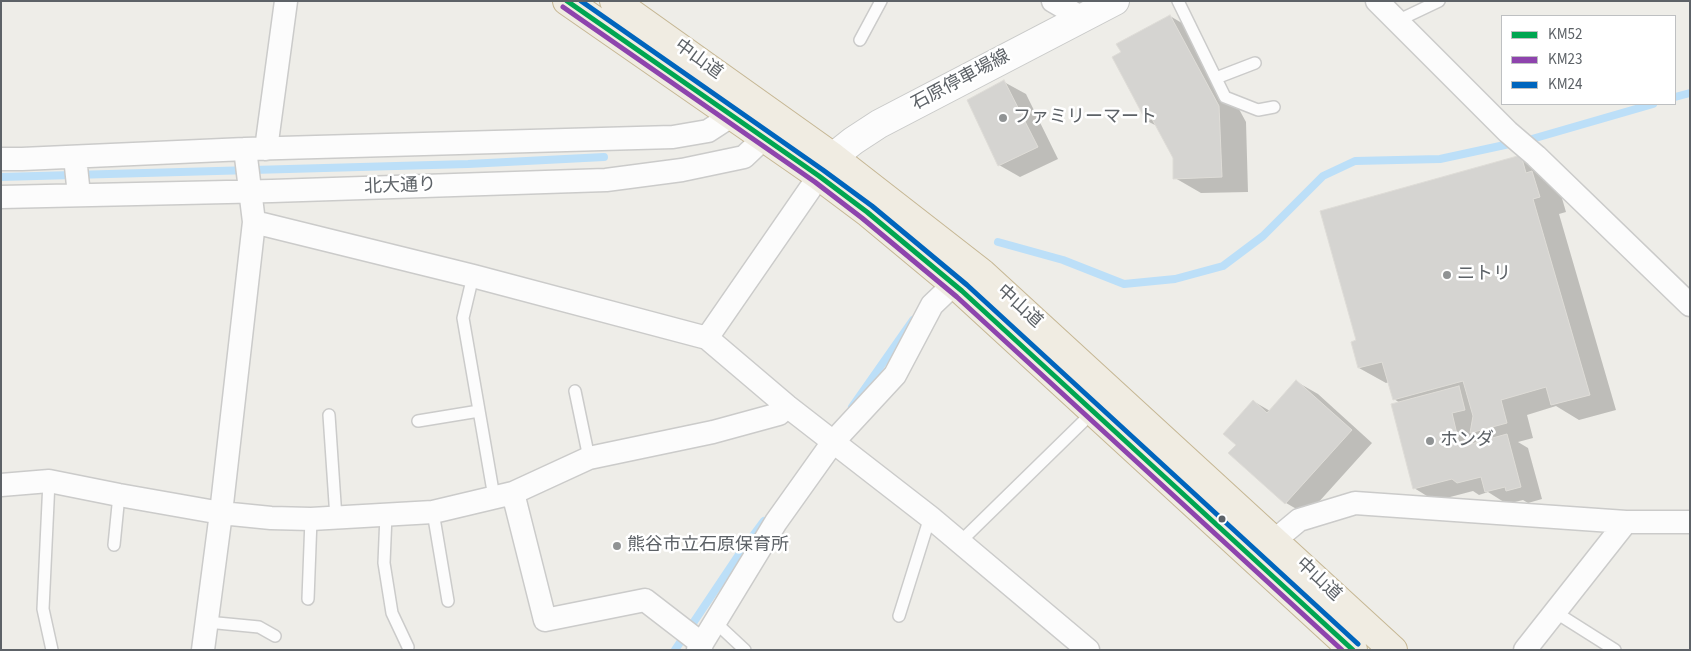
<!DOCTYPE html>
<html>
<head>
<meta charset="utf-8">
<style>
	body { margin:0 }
	#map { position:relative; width:1691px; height:651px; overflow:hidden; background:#eeede8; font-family:"Source Sans 3",sans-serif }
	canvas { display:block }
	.frame { position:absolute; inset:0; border:2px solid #5d6267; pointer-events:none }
	.legend { position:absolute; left:1501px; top:15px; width:175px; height:90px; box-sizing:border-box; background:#fff; border:1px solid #bec0c2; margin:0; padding:6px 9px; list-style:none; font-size:15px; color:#5d6267 }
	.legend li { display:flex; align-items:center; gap:10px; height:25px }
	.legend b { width:25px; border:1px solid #bec0c2 }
</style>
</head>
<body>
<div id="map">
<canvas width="1691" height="651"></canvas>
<div class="frame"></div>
<ul class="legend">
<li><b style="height:6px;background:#00a651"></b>KM52</li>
<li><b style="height:6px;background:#8e44ad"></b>KM23</li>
<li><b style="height:6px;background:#0065bd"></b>KM24</li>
</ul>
</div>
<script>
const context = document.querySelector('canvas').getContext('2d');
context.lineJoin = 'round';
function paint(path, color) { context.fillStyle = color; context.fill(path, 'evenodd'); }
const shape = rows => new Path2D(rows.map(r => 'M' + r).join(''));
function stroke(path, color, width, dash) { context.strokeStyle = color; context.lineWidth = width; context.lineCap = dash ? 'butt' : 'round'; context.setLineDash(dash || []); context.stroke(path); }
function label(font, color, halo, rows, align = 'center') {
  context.font = font + ' "Source Sans 3","Noto Sans JP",sans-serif'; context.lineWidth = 5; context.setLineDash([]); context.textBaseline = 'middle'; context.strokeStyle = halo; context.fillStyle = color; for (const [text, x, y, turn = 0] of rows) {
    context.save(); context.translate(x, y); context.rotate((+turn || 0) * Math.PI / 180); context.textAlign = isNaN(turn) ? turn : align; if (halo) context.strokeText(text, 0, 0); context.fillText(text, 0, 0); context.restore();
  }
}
paint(shape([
	[1170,16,1197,32,1246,122,1248,192,1201,193,1175,178,1174,157,1157,126,1147,121,1113,57,1122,52],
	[1004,82,1026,94,1058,159,1020,177,999,165],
	[1521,156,1559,188,1566,212,1559,214,1616,410,1579,420,1556,406,1527,415,1533,438,1518,442,1528,448,1542,499,1528,503,1523,500,1507,504,1488,492,1479,495,1473,491,1435,501,1414,488,1400,403,1394,399,1389,382,1386,383,1359,368,1358,341],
	[1475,435,1486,441,1477,444],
	[1297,382,1318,394,1372,443,1307,515,1286,503,1230,453,1237,445,1253,401,1270,411]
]), '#0003');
stroke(shape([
	[1675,97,1690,93],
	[1525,141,1653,104],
	[1,177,468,164,604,157],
	[998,242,1063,260,1124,284,1175,279,1223,266,1263,236,1323,176,1355,161,1440,159,1514,143],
	[852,407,913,320],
	[675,650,738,556,764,521]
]), '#bcdff8', 8);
const building = shape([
	[1170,15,1219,106,1222,177,1173,179,1173,158,1152,119,1146,121,1112,57,1121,52,1116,44,1170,15],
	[1004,80,1038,147,998,166,967,100,1004,80],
	[1521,155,1526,173,1532,171,1540,197,1533,199,1590,395,1551,405,1546,387,1501,400,1507,423,1470,433,1473,416,1463,381,1393,400,1382,362,1358,368,1351,342,1356,340,1320,211,1521,155],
	[1296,380,1352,430,1285,504,1228,453,1236,445,1223,434,1253,400,1267,413,1296,380],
	[1459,386,1465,410,1452,413,1460,447,1507,434,1521,487,1506,491,1505,487,1485,492,1481,477,1457,483,1452,479,1413,489,1391,404,1459,386]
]);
paint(building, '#d5d4d1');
stroke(building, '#dedcd7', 1);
const lane = shape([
	[1178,1,1225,97,1258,110,1274,107],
	[1397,21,1439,1],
	[860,40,881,1],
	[1216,78,1255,63],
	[473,276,463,318,494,497],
	[575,391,589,458],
	[329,415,336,518],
	[418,421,479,411],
	[49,481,43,609,52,650],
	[433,512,448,601],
	[386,515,384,563,392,613,408,647],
	[960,542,1094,411],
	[114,545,119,495],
	[308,599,311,519],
	[1555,612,1615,650],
	[899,616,930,517],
	[207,622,259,627,275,636],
	[715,622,745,650]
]);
const street = shape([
	[1053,1,1082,18],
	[1377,1,1508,132,1536,156,1690,305],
	[245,149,254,222,473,276,707,338,787,406,930,517,1088,650],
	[266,149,286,1],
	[75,157,79,195],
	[1,159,22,159,245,149,673,137,708,131,731,116,739,103],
	[1,197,272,191,606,180,682,170,744,157,763,139,773,124],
	[707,338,819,176],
	[1,485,49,481,119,495,221,513,271,518,311,519,433,512,513,493,589,458,713,432,779,414,787,406],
	[513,493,545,620,645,600,702,644],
	[1275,540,1299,520,1355,503,1626,522,1690,522],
	[203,650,221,513,254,222],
	[698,650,776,522,833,442,895,375,932,305,954,284],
	[1525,650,1626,522]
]);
const secondary = shape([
	[820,175,833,157,853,141,879,124,1115,1]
]);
const highway = shape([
	[567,1,819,176,867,212,962,291,1353,650],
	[614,1,833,157,982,273,1393,650]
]);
stroke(lane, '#cbcbca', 14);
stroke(street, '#cbcbca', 25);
stroke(secondary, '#c9cac9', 30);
stroke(highway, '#c6b794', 30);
stroke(lane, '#fcfcfc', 11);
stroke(street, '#fcfcfc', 22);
stroke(secondary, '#fcfcfc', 28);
stroke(highway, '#f0ece2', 28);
stroke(shape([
	[567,1,819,176,867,212,962,291,1353,650]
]), '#00a651', 5);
stroke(shape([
	[563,7,815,182,862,218,957,297,1342,650]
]), '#8e44ad', 5);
stroke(shape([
	[581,1,823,170,872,206,967,285,1358,644]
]), '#0065bd', 5);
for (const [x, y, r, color] of [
	[1003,118,5,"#909394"],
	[1447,275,5,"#909394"],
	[1430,441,5,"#909394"],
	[1222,519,4.5,"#5d6267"],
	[617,546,5,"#909394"]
]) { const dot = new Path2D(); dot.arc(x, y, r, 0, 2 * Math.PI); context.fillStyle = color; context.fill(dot); stroke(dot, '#fff', 2); }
label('18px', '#5d6267', '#fff', [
	["中山道",698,60,36],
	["石原停車場線",961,81,-28],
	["北大通り",400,187,-2],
	["中山道",1019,307,42],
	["中山道",1318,580,43]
]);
label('18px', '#5d6267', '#fff', [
	["ファミリーマート",1013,118],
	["ニトリ",1457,275],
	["ホンダ",1440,441],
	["熊谷市立石原保育所",627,546]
], 'left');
</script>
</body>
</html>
